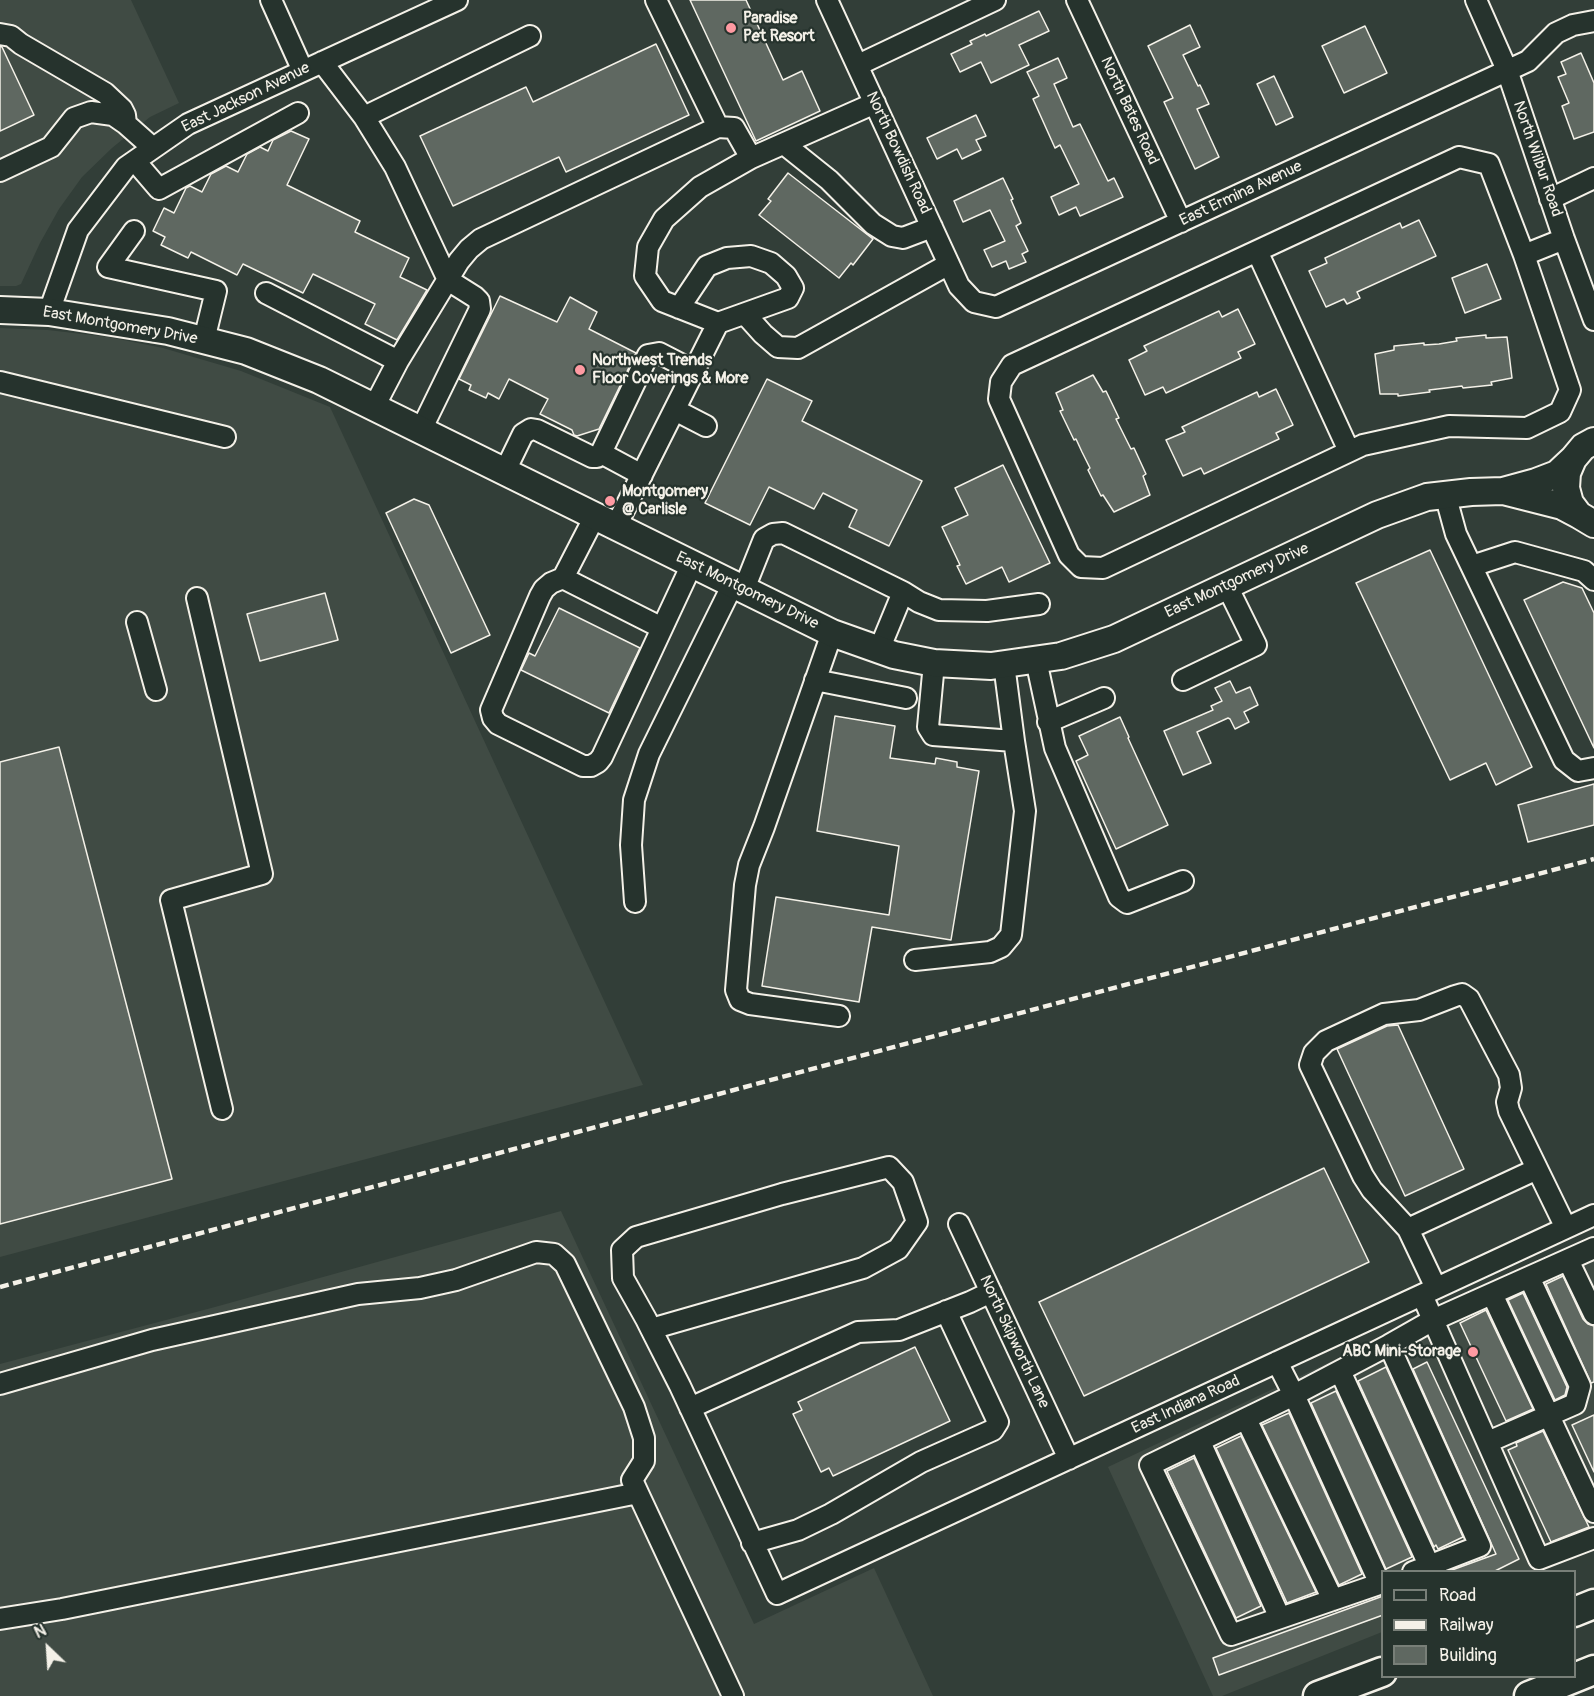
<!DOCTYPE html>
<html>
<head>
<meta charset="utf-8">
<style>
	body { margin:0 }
	#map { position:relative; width:1594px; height:1696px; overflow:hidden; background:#323e38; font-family:Pangolin,sans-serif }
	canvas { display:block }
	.legend { position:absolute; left:1381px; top:1570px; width:195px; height:108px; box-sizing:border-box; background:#26332d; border:2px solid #787f78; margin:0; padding:8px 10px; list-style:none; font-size:18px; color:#f4f1e8 }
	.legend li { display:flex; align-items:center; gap:12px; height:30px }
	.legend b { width:30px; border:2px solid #787f78 }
	.north { position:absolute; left:18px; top:1618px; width:60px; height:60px; -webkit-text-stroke:4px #26332d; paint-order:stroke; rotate:335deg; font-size:16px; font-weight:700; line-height:24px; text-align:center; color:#f4f1e8 }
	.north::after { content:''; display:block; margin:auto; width:21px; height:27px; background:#f4f1e8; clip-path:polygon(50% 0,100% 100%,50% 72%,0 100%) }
</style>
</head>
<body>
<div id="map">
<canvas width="1594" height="1696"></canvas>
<ul class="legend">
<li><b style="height:8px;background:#26332d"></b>Road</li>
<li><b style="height:8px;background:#f4f1e8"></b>Railway</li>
<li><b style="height:16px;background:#5f6861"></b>Building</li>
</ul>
<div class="north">N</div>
</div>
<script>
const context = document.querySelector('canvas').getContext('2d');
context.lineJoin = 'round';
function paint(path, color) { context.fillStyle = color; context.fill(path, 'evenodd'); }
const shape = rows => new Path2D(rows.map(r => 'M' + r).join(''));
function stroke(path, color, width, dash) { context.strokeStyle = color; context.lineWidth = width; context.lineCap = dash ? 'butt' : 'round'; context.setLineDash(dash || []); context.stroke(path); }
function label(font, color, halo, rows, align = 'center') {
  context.font = font + ' Pangolin,sans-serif'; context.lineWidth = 4.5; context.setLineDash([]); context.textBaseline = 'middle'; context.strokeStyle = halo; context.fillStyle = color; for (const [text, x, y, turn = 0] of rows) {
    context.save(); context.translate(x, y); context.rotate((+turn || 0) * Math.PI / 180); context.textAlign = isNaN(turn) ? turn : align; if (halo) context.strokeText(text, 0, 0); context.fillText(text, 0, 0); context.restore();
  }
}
paint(shape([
	[0,0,131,0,179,103,150,117,112,148,82,177,59,209,40,243,21,284,16,286,0,286],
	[0,328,48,330,108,337,163,348,241,371,330,407,643,1085,0,1257],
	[561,1211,754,1624,874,1568,933,1696,0,1696,0,1364,215,1307],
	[1594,1237,1594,1548,1535,1571,1382,1572,1382,1632,1222,1696,1213,1696,1108,1467]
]), '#404b44');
const building = shape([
	[690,0,746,0,783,80,802,71,820,111,756,141,690,0],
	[1039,11,1049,31,1019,45,1029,65,991,83,981,62,960,72,951,54,972,44,970,41,985,34,986,36,1039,11],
	[1190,25,1200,47,1183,55,1198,86,1200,85,1209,104,1197,109,1219,157,1195,169,1164,102,1173,98,1148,46,1190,25],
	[1365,26,1387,73,1344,93,1322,46,1365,26],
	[656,44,689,115,566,172,559,157,453,206,420,136,526,87,533,102,656,44],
	[0,46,2,47,34,115,0,131,0,46],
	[1581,53,1594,83,1594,132,1574,139,1562,106,1569,103,1558,77,1566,74,1561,62,1581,53],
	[1058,58,1067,78,1054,84,1073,127,1080,124,1108,181,1114,178,1123,197,1080,216,1076,207,1059,215,1051,197,1079,184,1060,145,1055,148,1033,99,1039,96,1027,72,1058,58],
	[1274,76,1293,117,1276,125,1257,84,1274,76],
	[976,115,986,136,976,140,981,150,962,159,957,149,937,159,927,138,976,115],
	[291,131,309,139,287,185,360,221,355,232,409,258,400,277,427,290,397,340,365,324,375,304,313,274,303,293,243,264,237,275,191,252,188,258,161,245,165,237,153,231,164,208,174,213,186,188,190,186,202,192,211,174,226,166,238,172,247,154,260,147,268,151,273,140,291,131],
	[788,173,873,239,853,265,851,263,839,278,759,215,771,201,768,199,788,173],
	[1003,178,1013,199,1011,200,1021,223,1016,226,1028,251,1022,254,1026,262,1009,269,1006,261,992,267,984,250,1005,241,990,210,963,222,954,201,1003,178],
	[1419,220,1436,256,1357,292,1360,298,1347,304,1344,299,1326,307,1309,271,1327,263,1325,258,1400,223,1402,228,1419,220],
	[1487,264,1501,299,1465,313,1452,278,1487,264],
	[500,296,557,322,570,297,597,312,589,329,636,353,599,429,577,436,574,435,572,430,540,414,548,399,509,379,499,399,488,393,486,398,469,390,471,385,459,379,500,296],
	[1238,309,1255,344,1238,352,1241,358,1166,393,1163,387,1145,395,1129,360,1147,351,1144,346,1219,311,1222,317,1238,309],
	[1486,335,1486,338,1507,337,1512,378,1491,382,1492,385,1463,388,1462,386,1446,388,1429,390,1430,392,1398,396,1398,394,1380,394,1375,354,1394,350,1394,346,1424,343,1424,345,1439,344,1457,341,1456,338,1486,335],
	[1093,375,1103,392,1106,391,1119,418,1116,419,1131,449,1134,448,1146,474,1143,476,1150,495,1114,512,1103,495,1101,496,1088,470,1090,468,1082,452,1076,439,1074,440,1060,411,1063,410,1056,393,1093,375],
	[767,379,812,401,802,421,922,481,889,546,849,527,857,510,823,493,814,509,769,487,750,525,705,503,767,379],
	[1276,389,1293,425,1276,433,1279,439,1204,474,1201,468,1183,476,1166,440,1185,432,1182,427,1257,392,1259,397,1276,389],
	[1003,465,1050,563,1009,582,1002,567,966,584,957,566,960,565,942,527,968,515,955,488,1003,465],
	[414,499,429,505,490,635,451,653,386,513,414,499],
	[1430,550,1532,767,1496,785,1486,763,1450,780,1356,583,1430,550],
	[1563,582,1582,588,1594,613,1594,748,1524,600,1563,582],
	[325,593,338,640,260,661,247,614,325,593],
	[559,608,640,648,609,713,521,670,529,653,535,656,559,608],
	[1230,681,1236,693,1250,687,1258,705,1244,712,1249,722,1235,729,1230,719,1228,718,1197,732,1211,763,1183,775,1164,731,1213,710,1211,706,1222,701,1215,688,1230,681],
	[835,716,895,726,890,758,935,764,936,758,957,762,957,767,979,771,951,940,872,927,859,1002,762,986,776,897,889,915,899,846,817,831,835,716],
	[1120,717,1129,737,1128,738,1168,825,1116,849,1076,761,1088,755,1079,736,1120,717],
	[59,747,172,1179,0,1224,0,762,59,747],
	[1594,784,1594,825,1528,842,1518,805,1594,784],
	[1398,1025,1464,1169,1405,1196,1337,1049,1387,1026,1398,1025],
	[1324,1168,1369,1262,1084,1396,1039,1302,1324,1168],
	[1563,1276,1583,1319,1588,1324,1594,1326,1594,1382,1591,1383,1546,1284,1563,1276],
	[1523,1293,1567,1387,1565,1395,1555,1400,1508,1300,1523,1293],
	[1486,1310,1533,1409,1506,1421,1460,1323,1486,1310],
	[915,1347,950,1421,833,1476,829,1468,821,1472,793,1414,802,1410,798,1402,915,1347],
	[1427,1362,1519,1559,1493,1572,1452,1572,1452,1570,1496,1554,1413,1369,1427,1362],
	[1386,1367,1463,1537,1438,1549,1436,1545,1434,1547,1358,1381,1386,1367],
	[1336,1391,1412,1557,1386,1569,1311,1403,1336,1391],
	[1289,1413,1362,1574,1339,1585,1262,1425,1289,1413],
	[1594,1415,1594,1472,1572,1425,1594,1415],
	[1543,1431,1589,1527,1551,1542,1508,1450,1517,1446,1516,1443,1543,1431],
	[1241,1436,1316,1592,1287,1603,1216,1448,1241,1436],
	[1194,1458,1261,1606,1236,1618,1167,1471,1194,1458],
	[1383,1596,1383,1615,1219,1675,1213,1658,1383,1596]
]);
paint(building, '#5f6861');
stroke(building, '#f4f1e8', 1.5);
const minor = shape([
	[271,0,303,71],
	[656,0,718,127],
	[827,0,959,286,974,302,996,307,1528,61,1556,33,1573,25,1594,21],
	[1077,0,1181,222],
	[1476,0,1507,70,1564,239,1594,320],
	[0,34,11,36,21,44,105,93,122,109,125,115,126,124],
	[322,62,364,117,395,167,448,280,475,297,479,301,480,309,421,430],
	[858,65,995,0],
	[364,117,530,36],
	[784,144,829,180,873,224,892,236,903,238,932,227],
	[1459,157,1489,164,1524,255,1570,390,1560,412,1527,428,1449,426,1363,445,1103,568,1081,567,1069,555,999,399,1001,382,1012,365,1459,157],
	[135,161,159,189,298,113],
	[0,171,51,147,74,118,91,112,113,115,126,124,153,148],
	[1550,199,1594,178],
	[134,231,108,267,216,291,204,340],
	[1257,251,1349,451],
	[1524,255,1564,239],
	[266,293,398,361],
	[49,312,78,230,126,167,188,124,457,0],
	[745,314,763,334,778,347,798,348,949,264],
	[718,323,662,301,645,276,648,247,664,219,700,187,751,158],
	[0,382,225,437],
	[374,407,398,361,459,261,469,249,481,239,718,127,734,128,751,158,875,103],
	[675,410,706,426],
	[601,453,642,475],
	[505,471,523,434,531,429,537,430,592,457,597,457,601,453,648,355,659,353,694,371],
	[1445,494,1456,534,1564,760,1578,771,1594,768],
	[595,516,563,578,551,583,544,589,540,596,491,710,493,718,498,724,583,766,591,766,598,762,602,757,692,564],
	[616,526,718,323,788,298,793,288,786,276,771,263,751,256,727,258,707,266,679,308],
	[1472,566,1515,552,1584,571,1594,580],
	[563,578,662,628],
	[744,589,764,539,773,534,783,533,903,592,879,650],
	[903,592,919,602,939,610,987,611,1039,604],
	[197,598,262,874,171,900,222,1109],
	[137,622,156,690],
	[832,633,764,827,749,865,745,885,736,990,740,1000,750,1004,839,1016],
	[1036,660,1055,748,1119,897,1127,903,1183,881],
	[934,663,928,727,933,735,1014,741,1004,664],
	[815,680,906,698],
	[1183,680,1256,645,1227,586],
	[1048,722,1104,698],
	[635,902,631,845,634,800,649,754,733,584],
	[915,960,990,952,1001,947,1011,935,1025,811,1014,741],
	[959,1224,1069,1459],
	[1408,1229,1537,1169],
	[1594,1248,1433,1320,1539,1559,1594,1538],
	[1568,1260,1594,1314],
	[1436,1288,1408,1229,1372,1190,1363,1176,1310,1065,1314,1053,1326,1041,1384,1014,1419,1010,1455,996,1462,994,1469,999,1509,1075,1511,1088,1507,1102,1509,1111,1566,1228],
	[1492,1294,1594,1512],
	[651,1329,863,1268,898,1249,917,1222,903,1182,889,1167,782,1194,636,1237,622,1250,623,1278,646,1319,651,1329,680,1386,777,1594,1594,1215],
	[1389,1345,1480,1546,1413,1572],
	[1277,1362,1294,1395,1380,1584],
	[1340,1371,1429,1565],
	[0,1384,152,1340,358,1294,420,1288,456,1280,536,1252,554,1254,565,1264,634,1407,644,1438,644,1461,632,1480,638,1493],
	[690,1408,858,1332,899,1330,970,1302,991,1292],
	[1246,1419,1333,1600],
	[1200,1442,1280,1618],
	[1488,1442,1575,1404,1580,1386,1529,1277],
	[752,1543,798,1530,831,1514,921,1462,993,1430,998,1422,946,1311],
	[1382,1583,1231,1635,1150,1465,1294,1395,1389,1345,1433,1320,1422,1295],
	[0,1619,62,1609,638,1493,733,1696]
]);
const major = shape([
	[0,310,49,312,168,331,246,351,319,380,832,633,894,655,934,663,991,666,1061,656,1114,639,1377,515,1427,497,1471,492,1503,491,1536,482,1557,474,1573,459],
	[1594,441,1583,447,1573,459,1567,473,1566,488,1570,503,1579,515,1594,524],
	[1503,491,1562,506,1579,515]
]);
const highway = shape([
	[1574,1612,1594,1604],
	[1318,1696,1382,1672],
	[1529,1696,1594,1670]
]);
stroke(minor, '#f4f1e8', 24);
stroke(major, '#f4f1e8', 30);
stroke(highway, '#f4f1e8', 33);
stroke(minor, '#26332d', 20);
stroke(major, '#26332d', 26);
stroke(highway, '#26332d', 28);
stroke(shape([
	[0,1287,1594,859]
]), '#f4f1e8', 4.5, [9, 4.5]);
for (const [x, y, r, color] of [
	[731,28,6,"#ff9aa2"],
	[580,370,6,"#ff9aa2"],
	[610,501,6,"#ff9aa2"],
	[1473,1352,6,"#ff9aa2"]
]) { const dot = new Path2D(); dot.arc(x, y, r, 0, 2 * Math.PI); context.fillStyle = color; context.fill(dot); stroke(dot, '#26332d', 2); }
label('bold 16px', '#f4f1e8', '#26332d', [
	["Paradise",743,19],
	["Pet Resort",743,37],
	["Northwest Trends",592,361],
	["Floor Coverings & More",592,379],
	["Montgomery",622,492],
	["@ Carlisle",622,510],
	["ABC Mini-Storage",1461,1352,"right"]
], 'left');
label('16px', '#f4f1e8', '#26332d', [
	["East Jackson Avenue",246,98,-26],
	["North Bates Road",1129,111,65],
	["North Bowdish Road",898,153,65],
	["North Wilbur Road",1537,159,71],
	["East Ermina Avenue",1241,194,-25],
	["East Montgomery Drive",120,326,10],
	["East Montgomery Drive",1237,581,-25],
	["East Montgomery Drive",747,591,26],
	["North Skipworth Lane",1014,1342,65],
	["East Indiana Road",1186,1405,-25]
]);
</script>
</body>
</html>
